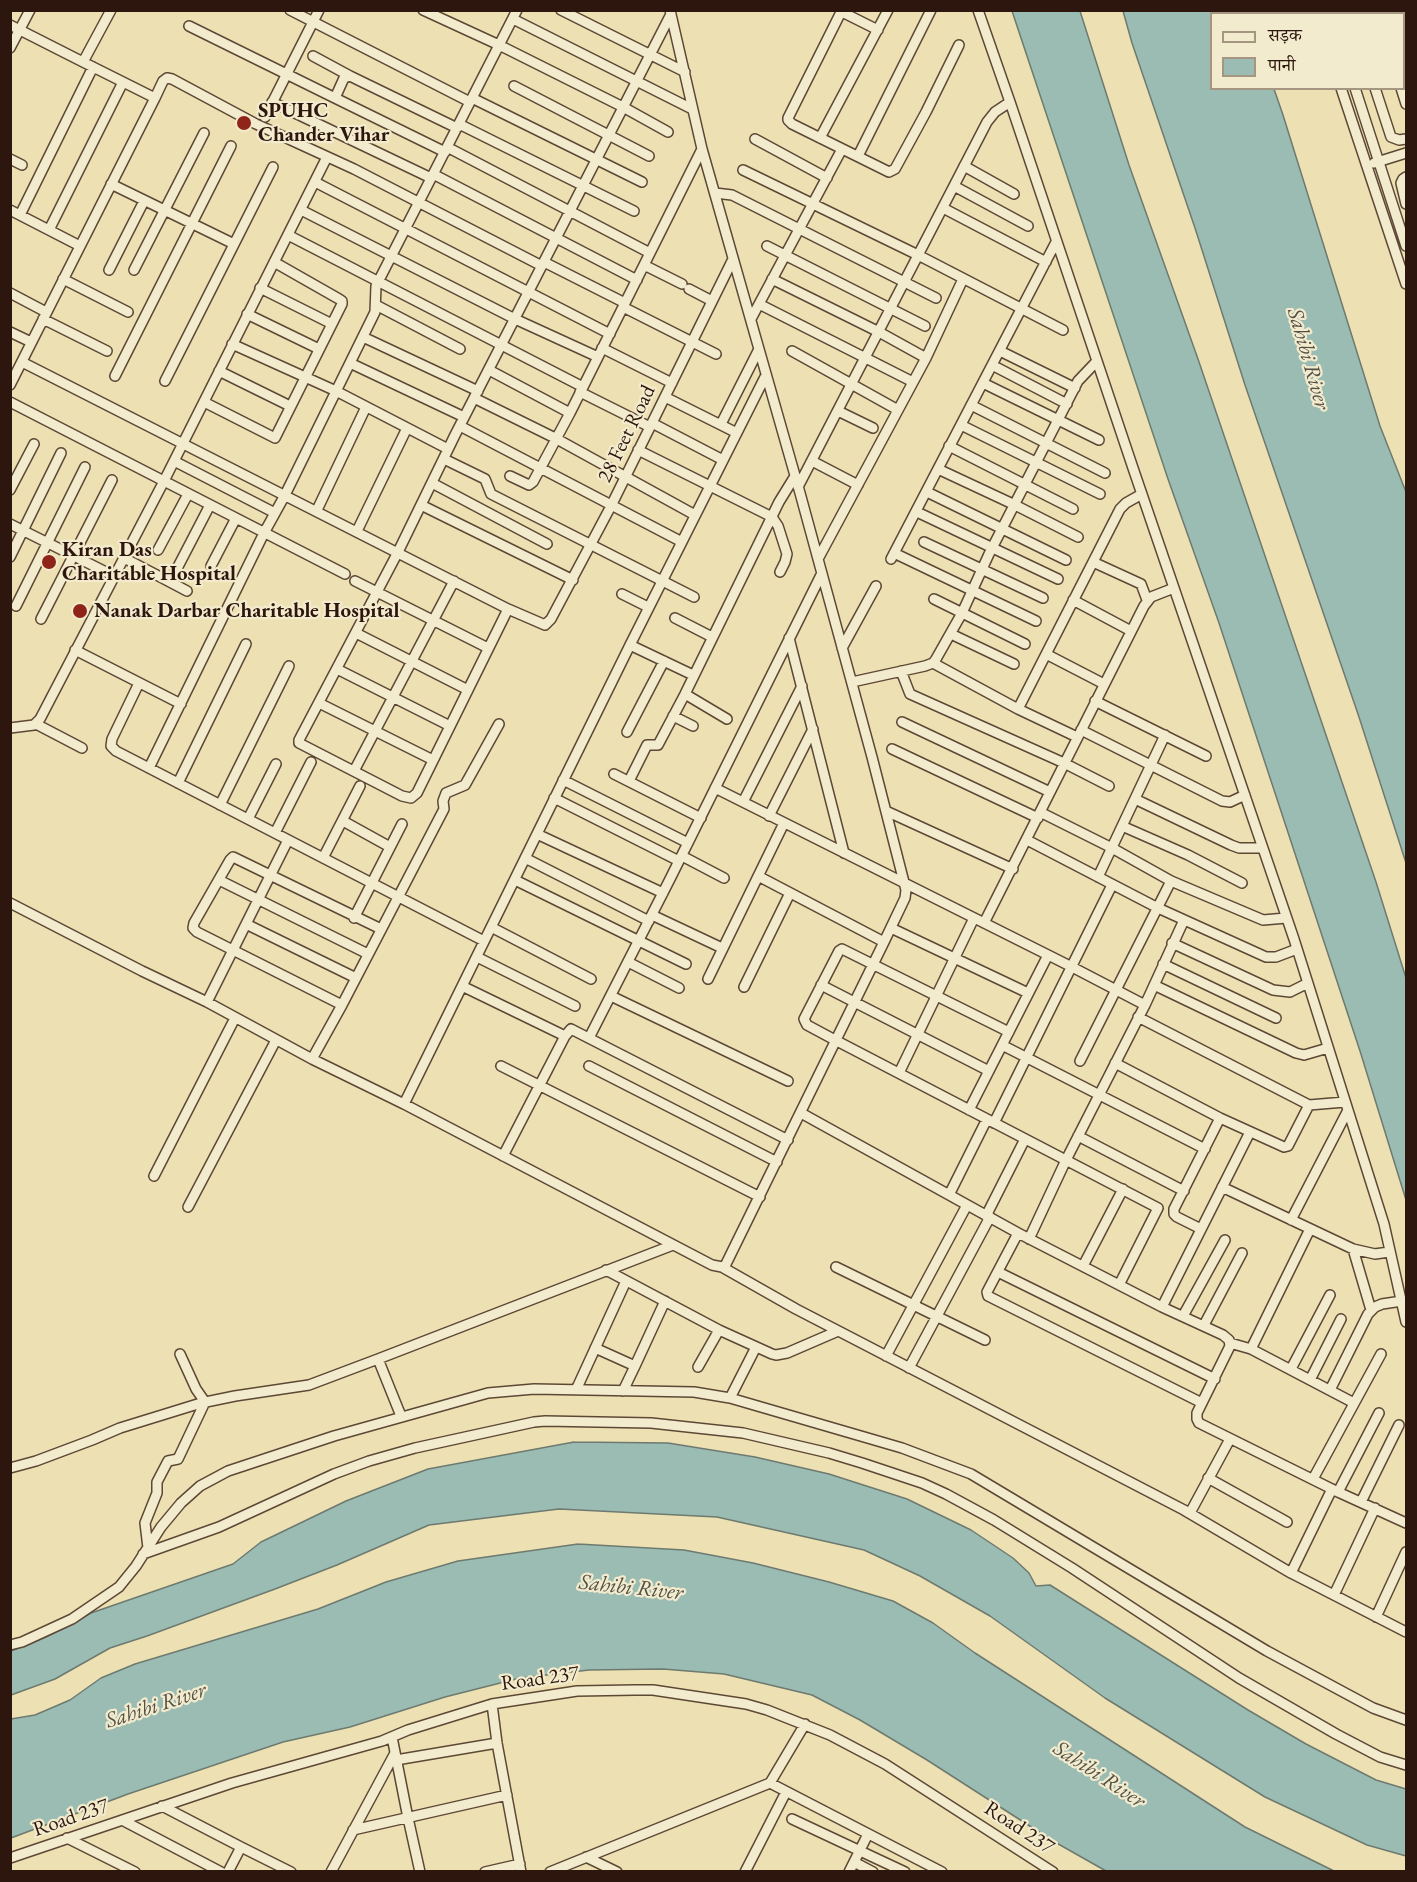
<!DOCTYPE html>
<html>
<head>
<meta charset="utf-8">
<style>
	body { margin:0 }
	#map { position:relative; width:1417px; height:1882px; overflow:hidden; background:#ede0b2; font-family:"EB Garamond","Noto Serif Devanagari",serif }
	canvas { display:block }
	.frame { position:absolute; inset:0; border:12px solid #2d160d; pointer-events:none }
	.legend { position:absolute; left:1210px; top:12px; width:195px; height:78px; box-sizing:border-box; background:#f3ebcd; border:2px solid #a49680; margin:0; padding:8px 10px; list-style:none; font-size:18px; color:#2d160d }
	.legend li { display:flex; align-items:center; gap:12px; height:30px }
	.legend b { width:30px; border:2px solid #a49680 }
</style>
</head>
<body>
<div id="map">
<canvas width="1417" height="1882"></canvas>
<div class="frame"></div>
<ul class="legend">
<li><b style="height:8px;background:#f3ebcd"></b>सड़क</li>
<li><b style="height:16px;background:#9abcb2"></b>पानी</li>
</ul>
</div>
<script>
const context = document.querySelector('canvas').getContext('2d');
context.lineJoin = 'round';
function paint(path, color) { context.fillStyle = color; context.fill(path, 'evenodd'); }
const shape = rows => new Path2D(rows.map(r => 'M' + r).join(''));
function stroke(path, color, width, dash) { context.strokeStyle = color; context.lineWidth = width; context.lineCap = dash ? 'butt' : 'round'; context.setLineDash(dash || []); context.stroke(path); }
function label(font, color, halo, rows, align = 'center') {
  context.font = font + ' "EB Garamond",serif'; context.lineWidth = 4.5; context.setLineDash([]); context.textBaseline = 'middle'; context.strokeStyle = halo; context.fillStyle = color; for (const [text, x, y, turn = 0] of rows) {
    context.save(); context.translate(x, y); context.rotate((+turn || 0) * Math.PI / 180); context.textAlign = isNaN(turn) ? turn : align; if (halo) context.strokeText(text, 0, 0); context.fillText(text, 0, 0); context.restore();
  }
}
const water = shape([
	[1012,11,1080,11,1129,165,1198,359,1376,882,1406,978,1406,1200,1360,1051,1219,623,1168,479,1012,11],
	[1123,11,1247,11,1248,13,1212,14,1212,88,1274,89,1283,115,1380,426,1406,492,1406,863,1358,714,1245,385,1195,228,1132,43,1123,11],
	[574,1442,668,1443,755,1457,829,1474,907,1499,971,1530,1013,1558,1029,1573,1036,1586,1050,1585,1248,1710,1306,1744,1376,1780,1406,1789,1406,1856,1367,1845,1265,1797,1105,1698,990,1616,920,1576,864,1550,717,1517,559,1509,429,1525,337,1565,275,1589,147,1636,110,1648,55,1679,11,1695,11,1651,46,1637,91,1613,233,1564,261,1542,346,1501,428,1469,574,1442],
	[578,1544,684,1550,753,1563,829,1582,893,1601,933,1623,975,1653,1245,1827,1334,1871,1106,1871,1053,1841,927,1760,860,1720,812,1695,724,1674,663,1669,589,1670,520,1678,445,1697,350,1727,283,1742,128,1794,11,1838,11,1719,35,1715,70,1700,101,1678,135,1664,318,1609,386,1582,458,1561,578,1544]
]);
paint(water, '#9abcb2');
stroke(water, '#6e7a70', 1.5);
const minor = shape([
	[290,10,470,102],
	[423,10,499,45,623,107,668,132],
	[561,10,685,72],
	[842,10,788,118,788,120,792,124,889,172,895,169,926,112,959,45],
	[978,10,1010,102,1134,471,1294,939,1384,1224,1406,1322],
	[1313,10,1314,14],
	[1329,10,1330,14],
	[1349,10,1350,14],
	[842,12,878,30],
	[513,19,692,109],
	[10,25,83,62],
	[189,26,335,98,344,78,350,76,457,128],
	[1404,26,1406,25],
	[1404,33,1406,32],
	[10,48,30,10],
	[313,56,350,76],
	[1404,62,1406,61],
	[514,86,649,156],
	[1341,88,1406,284],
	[1355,88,1406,246],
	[1375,88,1391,137,1399,140,1406,139],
	[1401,88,1406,104],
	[155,98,163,81,167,78,172,79,256,124,354,169,542,266],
	[335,98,445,152],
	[472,98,642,182],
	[272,102,431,178],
	[265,117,319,10],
	[459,124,634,211],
	[820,138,888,10],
	[755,139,827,178],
	[447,147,650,253],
	[858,156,931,10],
	[10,159,22,165],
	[1374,163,1406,153],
	[964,166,1014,194],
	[743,170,918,255,1063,330],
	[433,174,637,280],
	[1406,177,1403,179,1401,183,1406,204],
	[315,182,610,334],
	[111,184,234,244],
	[954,186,1028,226],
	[715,193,732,195,936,298],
	[943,208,1046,262],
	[10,210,80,246],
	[301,210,515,319,598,357],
	[20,215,93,67],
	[49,230,123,82],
	[288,235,583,387],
	[767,246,925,326],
	[544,262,625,303],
	[644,265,682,284],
	[109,270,144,201],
	[134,270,204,133],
	[63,279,128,312],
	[772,279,879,332,926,358],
	[260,288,332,324],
	[689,289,712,301],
	[10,293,46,312],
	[759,304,913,382],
	[376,305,460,349],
	[623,307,716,354],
	[247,314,319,349],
	[43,319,107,351],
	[751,319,842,149],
	[10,332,31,342],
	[363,337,478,391],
	[232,344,336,391,448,449],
	[602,348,672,383],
	[792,351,898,410],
	[1000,351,1075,388],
	[22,362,508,609,545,625,551,619,611,506,733,259],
	[350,363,464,417],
	[992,365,1067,404],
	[489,370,570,413],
	[219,371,290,406],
	[115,376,231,146],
	[165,381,273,167],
	[983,383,1099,440],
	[10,385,155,98,83,62,111,10],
	[580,392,650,427],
	[665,397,737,433],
	[474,398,555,438,695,515],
	[10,402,345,574],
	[204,402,275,438,342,304,342,301,339,299,274,262],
	[971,405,1105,473],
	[838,411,873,428],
	[652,423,723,460],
	[721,424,759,349],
	[961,425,1100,494],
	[460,426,682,542],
	[949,446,1073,509],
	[638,450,772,517,778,526,787,554,785,562,780,572],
	[444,459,485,479,491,494,694,597],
	[174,461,275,513],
	[812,461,858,485],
	[938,469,1015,505,1078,537],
	[510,476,529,485,533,482,570,413,702,149],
	[432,483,547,544],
	[798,487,987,122,995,112,1010,102],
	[10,490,34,444],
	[927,492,1066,560],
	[421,505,573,580],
	[317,510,366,407],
	[917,512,1058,579],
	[10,524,114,576],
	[357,531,407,428],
	[924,542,1043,598],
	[158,550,188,494],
	[894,553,1036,621],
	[10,557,61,453],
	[124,558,170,582],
	[818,559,926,358,963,279],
	[891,559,1056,242],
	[1093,562,1141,584,1147,600],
	[211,566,236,518],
	[355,581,488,648],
	[187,591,170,582,210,505],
	[622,594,648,607],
	[934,599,1025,644],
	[1073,600,1131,631],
	[16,606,85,467],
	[508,609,417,793,411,798,402,796,299,743,299,740,398,552,455,435,671,14],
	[675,618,712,637],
	[41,619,112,480],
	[356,633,468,690],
	[951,634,1014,664],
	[789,638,844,853],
	[630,645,693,675],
	[842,648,876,586],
	[75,650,181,704],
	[1046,654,1104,684],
	[933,663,1018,709,1077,737],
	[337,669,450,726],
	[901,671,910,694,1064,763,1109,786],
	[852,682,925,666,933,663,936,659,962,613,989,554,1078,381,1097,361],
	[139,683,112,739,111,746,116,751,484,941],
	[685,694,727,719],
	[1095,701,1206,756],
	[319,703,433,760],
	[1018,709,1120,509,1126,503,1142,494],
	[673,716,693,726],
	[902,722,1050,792],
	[36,724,82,748],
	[10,728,34,725,40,719,164,481,327,157],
	[1081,730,1222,801,1230,802,1245,795],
	[627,732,664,661],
	[892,749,1038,818],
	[149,768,264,533,285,495,375,312,376,286,517,10],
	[354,771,454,581],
	[614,774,701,818],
	[563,780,688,843],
	[629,781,647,745,658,745,685,694,779,502,795,476],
	[178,783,246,644],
	[715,788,1072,967,1145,1005],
	[554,798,679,861],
	[1135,799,1231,845,1239,848,1263,848],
	[743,802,802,686],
	[220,805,289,666],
	[886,811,1013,869],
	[1040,812,1112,848,1171,881,1263,920,1286,918],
	[769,816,813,729],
	[248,819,276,764],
	[343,821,390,847],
	[1122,826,1188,855,1242,883],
	[275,833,311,762],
	[537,834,663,893],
	[1027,840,1158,908,1266,957,1276,957,1297,949],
	[682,856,724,878],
	[323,858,360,786],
	[525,858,649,921],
	[758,876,884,942],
	[1098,877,1165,735],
	[219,880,368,954],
	[515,880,686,964],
	[10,903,142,971,207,1002,312,1059,404,1104,712,1265,722,1267,726,1264,884,942,905,898,906,890,872,757,800,493,702,149,670,10],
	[652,915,722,948],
	[354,918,402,824],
	[984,923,1144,606,1151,597,1174,588],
	[246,924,356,978],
	[491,927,591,979],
	[891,928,1028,993],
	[1172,943,1273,990,1290,992,1308,983],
	[477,957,575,1006],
	[628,962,679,988],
	[1163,964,1276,1018],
	[708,979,784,823],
	[821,985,989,1071],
	[1154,985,1296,1053,1304,1055,1328,1048],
	[462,986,565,1036],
	[744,987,790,893],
	[611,996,788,1081],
	[207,1002,288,840],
	[342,1005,197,932,193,928,194,923,230,860,233,857,381,929],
	[1138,1017,1309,1105,1345,1102],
	[1009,1032,842,949,839,951,804,1019,807,1025,835,1040,1158,1208,1119,1285],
	[589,1038,671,877,822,573],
	[1002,1045,1205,1149],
	[312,1059,342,1005,444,809,443,801,446,793,465,785,499,724],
	[1080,1061,1171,881],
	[1115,1063,1220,1118,1284,1147,1288,1146,1309,1105],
	[501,1066,760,1197],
	[589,1066,777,1162],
	[899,1073,974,918],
	[404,1104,630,645,766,375],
	[969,1110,1048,955],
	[801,1113,1018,1233,1162,1307,1223,1335,1229,1340,1230,1346,1197,1413,1197,1419,1199,1423,1338,1492,1406,1523],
	[994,1123,1112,885],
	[1078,1136,1184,1191],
	[503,1156,565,1036,571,1029,788,1140],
	[154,1176,235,1018],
	[1222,1187,1353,1249,1375,1254,1389,1252],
	[949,1195,987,1119],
	[188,1207,276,1040],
	[986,1216,1025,1139],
	[1291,1220,1348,1110],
	[1201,1229,1177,1217,1174,1214,1174,1209,1220,1118],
	[1018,1233,987,1292,988,1296,1202,1403],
	[1029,1239,1066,1160,1145,1005,1184,920],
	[1353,1249,1371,1310],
	[1083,1266,1123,1189],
	[722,1267,796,1309,1184,1510,1291,1573,1406,1632],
	[836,1267,985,1340],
	[606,1270,719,1330,772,1354,776,1355,787,1353,838,1331],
	[998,1272,1215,1379],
	[1162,1307,1250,1132],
	[1183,1316,1225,1240],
	[1204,1325,1242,1253],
	[1230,1343,1251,1349,1354,1403],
	[595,1348,635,1366,623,1391],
	[1251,1349,1310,1229],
	[886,1356,967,1205],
	[378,1359,673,1245],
	[635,1366,665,1301],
	[698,1367,719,1330],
	[909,1368,990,1217],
	[1291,1369,1330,1295],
	[1310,1380,1341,1319],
	[576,1390,626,1281],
	[1330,1390,1368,1314,1375,1307,1382,1304,1402,1301],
	[730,1398,756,1347],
	[10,1468,36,1461,92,1440,120,1428,201,1403,235,1396,309,1385,378,1359,401,1416],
	[1208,1478,1287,1522],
	[1313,1479,1381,1354],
	[1338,1492,1379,1413],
	[1361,1502,1399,1425],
	[1190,1513,1230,1439],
	[148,1548,145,1523,157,1493,157,1482,168,1461,178,1459,205,1402,196,1389,180,1354],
	[143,1554,219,1527,334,1474,369,1461,415,1448,534,1422,545,1421,651,1423,743,1433,829,1453,862,1463,922,1483,946,1494,994,1520,1072,1568,1239,1678,1336,1734,1380,1757,1406,1765],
	[1291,1573,1332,1489],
	[1334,1595,1375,1508],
	[1376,1617,1406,1552],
	[10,1645,22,1642,72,1619,119,1587,136,1566,161,1527,181,1503,200,1486,228,1471,334,1436,488,1393,534,1389,694,1392,730,1398,902,1448,971,1474,1267,1651,1373,1708,1406,1720],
	[492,1704,497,1743,521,1872],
	[392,1737,408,1818,420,1872],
	[396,1760,497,1743],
	[770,1783,942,1872],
	[162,1806,241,1847,291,1872],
	[792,1819,905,1872],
	[122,1820,221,1872],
	[353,1830,507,1795],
	[67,1838,135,1872],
	[586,1857,617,1872],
	[10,1858,232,1783,382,1741,408,1730,492,1704,577,1691,635,1690,653,1690,746,1704,767,1710,830,1735,885,1764,1053,1872],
	[854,1862,873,1872],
	[228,1872,241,1847],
	[331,1872,395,1753],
	[485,1872,520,1864],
	[550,1872,770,1783,805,1724],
	[745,1872,786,1792],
	[849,1872,868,1834]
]);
stroke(minor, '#5d4836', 12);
stroke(minor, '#f3ebcd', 9);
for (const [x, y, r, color] of [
	[244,123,8,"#8f2418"],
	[49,562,8,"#8f2418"],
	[80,611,8,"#8f2418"]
]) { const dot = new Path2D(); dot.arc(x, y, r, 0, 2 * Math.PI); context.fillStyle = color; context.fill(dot); stroke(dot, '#f3ebcd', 2); }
label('bold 21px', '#2d160d', '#f3ebcd', [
	["SPUHC",258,111],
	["Chander Vihar",258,135],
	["Kiran Das",62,550],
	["Charitable Hospital",62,574],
	["Nanak Darbar Charitable Hospital",94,611]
], 'left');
label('21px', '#2d160d', '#f3ebcd', [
	["28 Feet Road",627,434,-64],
	["Road 237",540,1679,-8],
	["Road 237",71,1818,-19],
	["Road 237",1019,1828,33]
]);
label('italic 22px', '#535047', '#f3ebcd', [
	["Sahibi River",1308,359,74],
	["Sahibi River",631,1588,6],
	["Sahibi River",156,1706,-18],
	["Sahibi River",1099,1775,33]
]);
</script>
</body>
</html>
